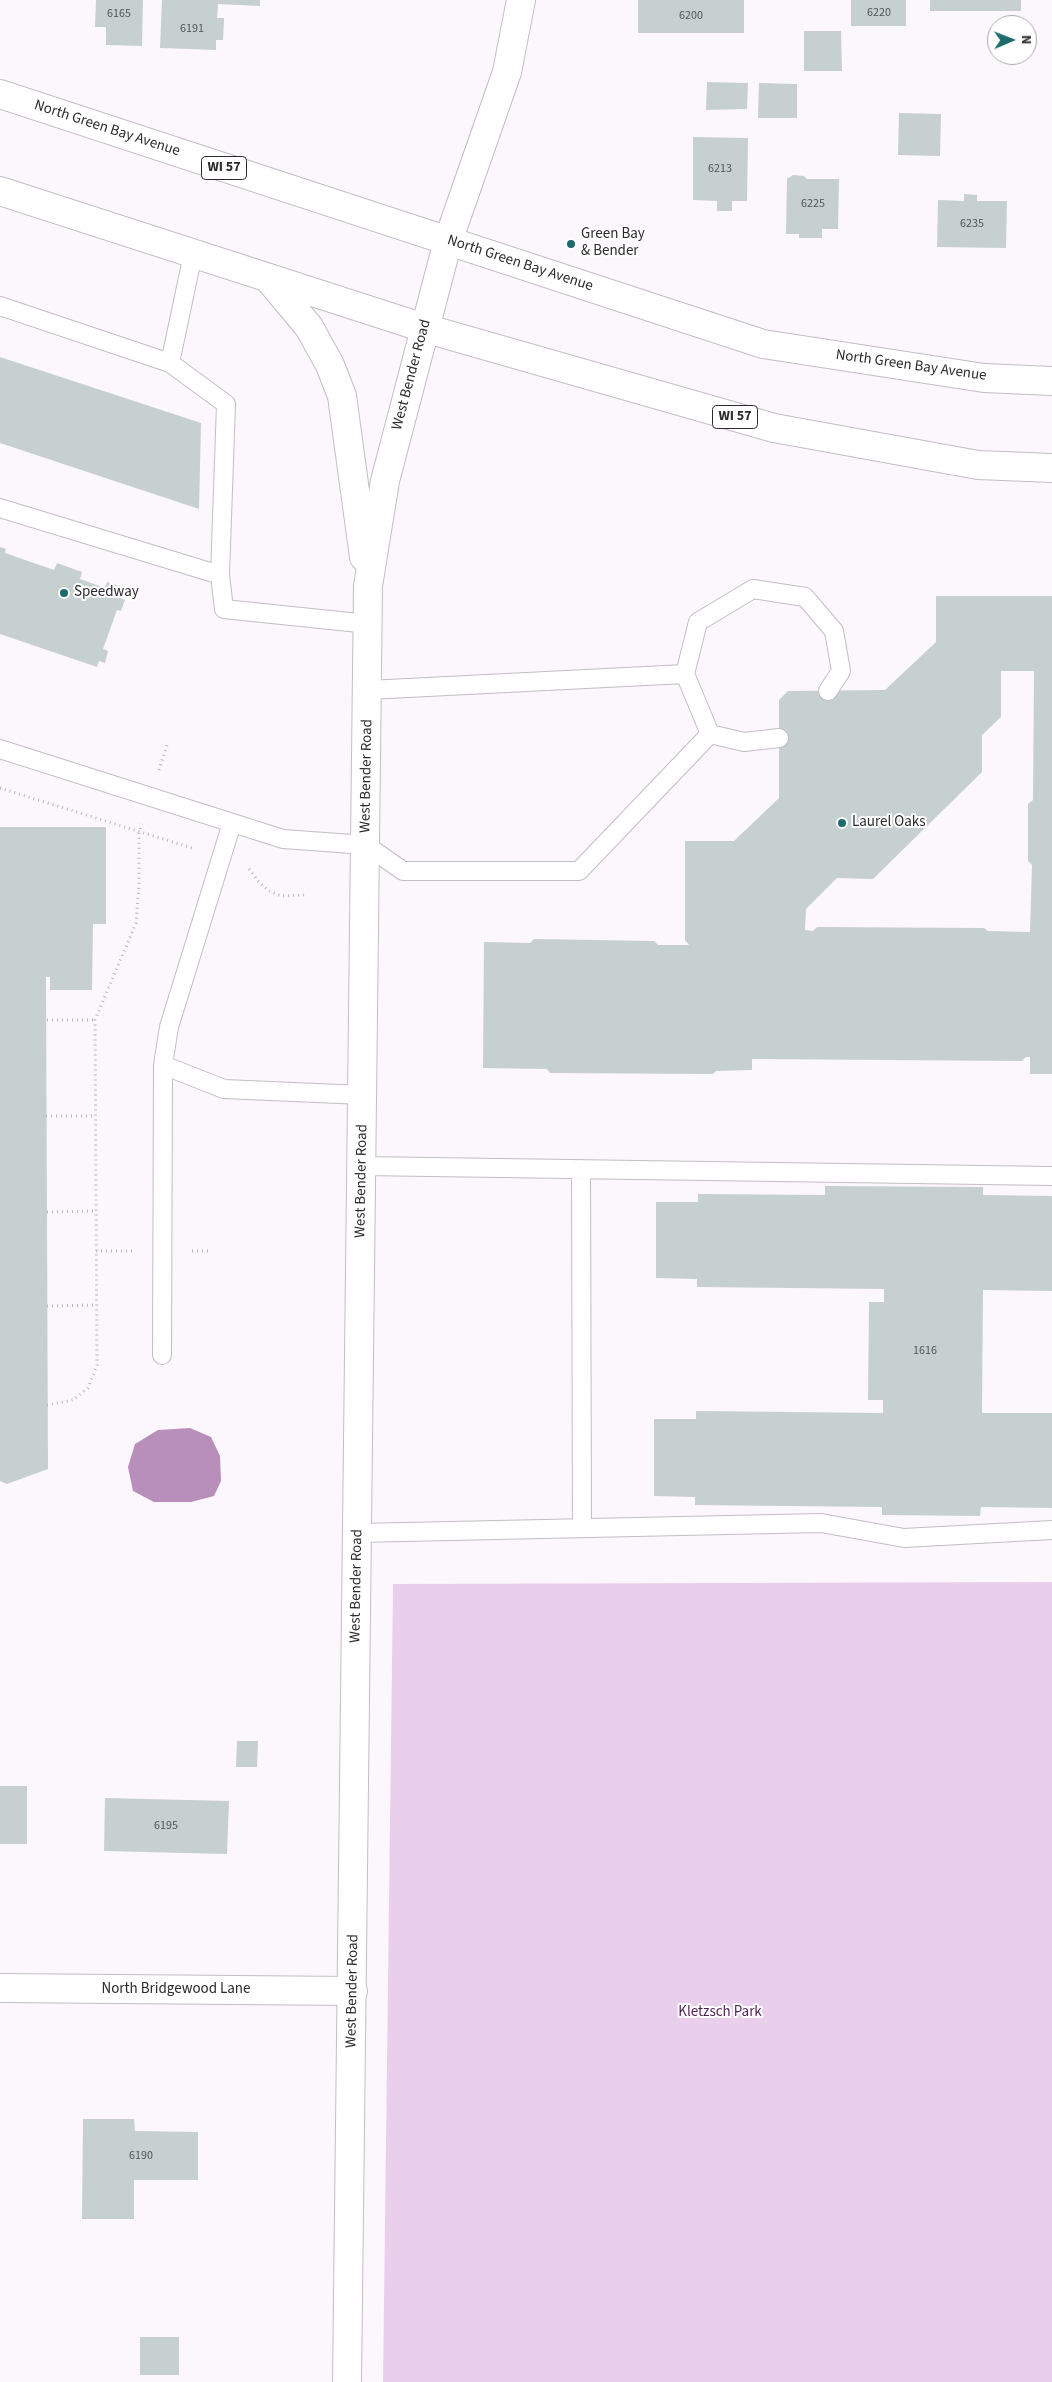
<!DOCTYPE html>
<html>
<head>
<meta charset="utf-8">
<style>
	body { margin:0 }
	#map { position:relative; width:1052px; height:2382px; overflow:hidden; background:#fcf6fd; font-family:"Source Sans 3",sans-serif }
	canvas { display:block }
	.north { position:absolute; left:987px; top:15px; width:50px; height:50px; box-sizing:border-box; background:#fff; border:1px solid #abaaab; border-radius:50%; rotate:89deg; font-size:14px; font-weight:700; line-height:20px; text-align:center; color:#2c2a2c }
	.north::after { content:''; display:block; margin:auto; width:18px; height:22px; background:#1e6b6c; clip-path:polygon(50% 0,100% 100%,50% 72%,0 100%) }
</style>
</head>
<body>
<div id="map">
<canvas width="1052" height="2382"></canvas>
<div class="north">N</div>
</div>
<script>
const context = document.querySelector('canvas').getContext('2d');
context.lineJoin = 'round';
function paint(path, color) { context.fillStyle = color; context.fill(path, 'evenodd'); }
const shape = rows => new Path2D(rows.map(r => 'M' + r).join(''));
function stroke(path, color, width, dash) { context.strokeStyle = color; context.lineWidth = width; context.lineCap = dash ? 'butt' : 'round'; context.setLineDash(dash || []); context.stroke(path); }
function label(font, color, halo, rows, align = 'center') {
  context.font = font + ' "Source Sans 3",sans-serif'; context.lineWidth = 4; context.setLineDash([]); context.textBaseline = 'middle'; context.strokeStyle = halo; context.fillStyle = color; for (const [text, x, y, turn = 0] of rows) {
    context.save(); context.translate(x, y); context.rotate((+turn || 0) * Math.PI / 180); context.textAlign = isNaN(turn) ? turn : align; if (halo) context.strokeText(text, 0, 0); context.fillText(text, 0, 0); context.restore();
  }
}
paint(shape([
	[1052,1582,1052,2382,383,2382,393,1584]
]), '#eacfec');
paint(shape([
	[190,1428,211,1437,220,1456,221,1481,214,1496,191,1502,154,1502,133,1491,128,1467,135,1444,158,1430]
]), '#b88ebb');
paint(shape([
	[96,0,143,0,142,46,106,45,106,27,95,27],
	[162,0,260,0,260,6,218,4,217,18,224,18,223,40,216,40,216,50,160,48],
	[638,0,744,0,744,33,638,33],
	[851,0,906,0,906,26,851,26],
	[930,0,1021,0,1021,11,930,11],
	[804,31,841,31,842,71,804,71],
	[707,82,748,83,747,109,706,110],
	[759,83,797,84,797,118,758,118],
	[899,113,941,114,940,156,898,155],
	[693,137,748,138,747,201,732,201,732,211,717,211,717,201,693,200],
	[793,175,804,176,807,179,839,179,838,229,822,229,822,238,799,238,799,234,786,234,787,179],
	[964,194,977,195,977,201,1007,201,1006,248,937,247,938,200,964,201],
	[0,357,201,423,199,509,0,443],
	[0,547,6,549,5,553,54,570,57,563,82,572,80,579,105,588,107,582,119,586,117,592,121,593,120,598,125,600,121,611,117,610,103,649,108,651,105,663,99,661,97,667,0,634],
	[936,596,1052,596,1052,1074,1030,1074,1030,1057,1026,1057,1022,1061,752,1059,752,1070,716,1071,713,1074,550,1073,547,1069,483,1068,484,942,530,943,534,939,654,941,658,945,689,945,685,940,685,841,734,841,779,798,779,700,788,691,885,690,936,642],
	[1001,671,1034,671,1033,800,1028,804,1028,861,1032,865,1030,932,988,931,984,928,817,927,813,931,805,930,806,909,837,878,873,879,982,772,982,735,1001,717],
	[0,827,106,827,106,924,93,924,92,990,50,990,50,977,46,977,48,1469,7,1484,0,1481],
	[825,1186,983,1187,983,1195,1052,1196,1052,1291,983,1290,982,1413,1052,1413,1052,1508,981,1507,980,1516,882,1515,882,1507,695,1505,695,1497,654,1496,654,1419,696,1419,696,1411,883,1413,883,1400,868,1400,869,1302,884,1302,884,1289,697,1287,697,1279,656,1278,656,1202,698,1202,698,1194,825,1195],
	[237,1741,258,1741,257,1767,236,1767],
	[0,1786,27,1786,27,1844,0,1844],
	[105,1798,229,1801,227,1854,104,1851],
	[83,2119,134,2119,135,2131,198,2132,198,2180,134,2180,134,2219,82,2219],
	[140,2337,179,2337,179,2375,140,2375]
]), '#c6d0d0');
const service = shape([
	[193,254,170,363,226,404,220,575,224,609,369,624],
	[0,306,170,363],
	[0,508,220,575],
	[368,690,685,674],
	[710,734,685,674,698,622,753,589,805,597,834,631,841,671,828,691],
	[710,734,744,742,779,738],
	[0,749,283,839,366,845,403,871,579,871,710,734],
	[163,1065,224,1089,363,1095],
	[362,1166,1052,1176],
	[581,1169,582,1528],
	[162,1355,163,1065,169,1027,232,823],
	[358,1533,821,1523,904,1538,1052,1530]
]);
const minor = shape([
	[448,241,507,72,521,0],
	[0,1988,353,1991]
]);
const tertiary = shape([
	[268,278,309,327,330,365,342,396,364,557],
	[347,2382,368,586,385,481,448,241]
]);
const primary = shape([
	[0,94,763,344,984,378,1052,381],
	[0,191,424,328,774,428,978,465,1052,468]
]);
stroke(service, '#c3bdc4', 20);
stroke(minor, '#c3bdc4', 30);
stroke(tertiary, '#c3bdc4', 30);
stroke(primary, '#c3bdc4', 30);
stroke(shape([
	[159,770,167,745],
	[0,788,195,849],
	[249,869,258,881,269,891,281,896,305,895],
	[47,1020,95,1020],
	[46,1116,96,1116],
	[47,1212,96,1211],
	[96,1251,133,1251],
	[192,1251,211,1251],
	[47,1306,96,1305],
	[47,1405,73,1400,88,1388,97,1365,95,1020,136,923,139,885,139,833,142,824]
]), '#bbb6bb', 3, [1, 4]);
stroke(service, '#fff', 18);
stroke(minor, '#fff', 28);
stroke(tertiary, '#fff', 28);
stroke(primary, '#fff', 28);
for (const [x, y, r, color] of [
	[571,244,5,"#1e6b6c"],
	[64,593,5,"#1e6b6c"],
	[842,823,5,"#1e6b6c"]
]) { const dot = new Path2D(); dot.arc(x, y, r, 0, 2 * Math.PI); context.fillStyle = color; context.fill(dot); stroke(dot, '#fff', 2); }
label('12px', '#525455', null, [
	["6220",879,13],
	["6165",119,14],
	["6200",691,16],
	["6191",192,29],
	["6213",720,169],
	["6225",813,204],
	["6235",972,224],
	["1616",925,1351],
	["6195",166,1826],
	["6190",141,2156]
]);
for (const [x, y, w] of [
	[224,168,45],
	[735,417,45]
]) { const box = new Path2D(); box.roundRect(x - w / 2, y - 11.5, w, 23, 4); context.fillStyle = '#fff'; context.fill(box); stroke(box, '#2c2a2c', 1); }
label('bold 14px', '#2c2a2c', null, [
	["WI 57",224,168],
	["WI 57",735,417]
]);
label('15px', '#2c2a2c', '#fff', [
	["North Green Bay Avenue",107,129,18],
	["North Green Bay Avenue",520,264,18],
	["North Green Bay Avenue",911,366,8],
	["West Bender Road",412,375,-75],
	["West Bender Road",367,776,-89],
	["West Bender Road",362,1181,-89],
	["West Bender Road",357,1586,-89],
	["North Bridgewood Lane",176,1990],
	["West Bender Road",353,1991,-89]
]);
label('15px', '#2c2a2c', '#fff', [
	["Green Bay",581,235],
	["& Bender",581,252],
	["Speedway",74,593],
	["Laurel Oaks",852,823]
], 'left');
label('15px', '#501d56', '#fff', [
	["Kletzsch Park",720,2013]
]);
</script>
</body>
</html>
